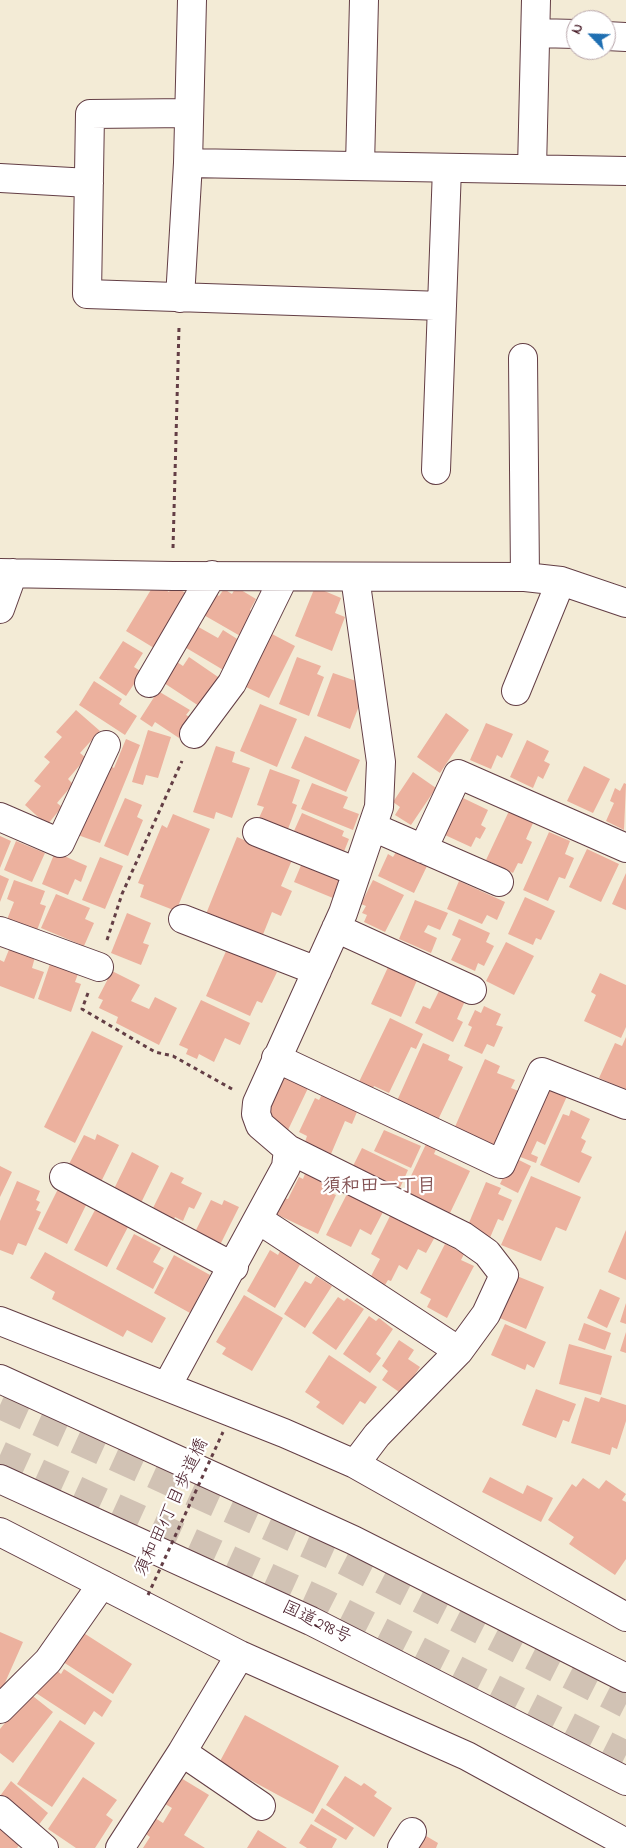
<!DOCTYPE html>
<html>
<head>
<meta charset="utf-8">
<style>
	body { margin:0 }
	#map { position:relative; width:626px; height:1848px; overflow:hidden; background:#f3ebd6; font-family:"Indie Flower",sans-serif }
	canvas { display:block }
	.north { position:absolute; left:566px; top:10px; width:50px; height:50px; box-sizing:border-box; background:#fff; border:1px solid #b7a5aa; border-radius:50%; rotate:294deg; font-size:14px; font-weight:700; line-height:20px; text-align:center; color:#4a1f2b }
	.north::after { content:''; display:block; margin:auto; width:18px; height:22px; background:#1f6fb2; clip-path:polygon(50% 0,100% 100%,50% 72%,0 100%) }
</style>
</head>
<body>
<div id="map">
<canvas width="626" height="1848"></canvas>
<div class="north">N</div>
</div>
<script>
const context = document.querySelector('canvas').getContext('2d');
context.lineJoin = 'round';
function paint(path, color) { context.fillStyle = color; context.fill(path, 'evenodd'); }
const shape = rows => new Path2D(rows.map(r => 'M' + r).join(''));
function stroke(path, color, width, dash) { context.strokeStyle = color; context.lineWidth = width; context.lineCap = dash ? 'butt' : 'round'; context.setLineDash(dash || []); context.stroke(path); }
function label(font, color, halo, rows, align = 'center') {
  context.font = font + ' "Indie Flower","Klee One",sans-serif'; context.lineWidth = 4.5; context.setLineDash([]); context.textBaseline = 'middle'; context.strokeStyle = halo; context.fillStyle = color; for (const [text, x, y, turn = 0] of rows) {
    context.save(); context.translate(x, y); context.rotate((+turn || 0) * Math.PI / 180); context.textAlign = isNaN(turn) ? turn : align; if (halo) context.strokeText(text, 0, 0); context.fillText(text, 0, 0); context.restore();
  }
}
paint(shape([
	[155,583,169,592,173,585,187,594,154,648,126,631],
	[236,587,256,599,250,610,255,613,242,637,202,614,214,593,219,596,224,589,232,594],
	[315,587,341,598,335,613,345,617,332,651,295,636],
	[195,625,218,638,223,630,242,642,225,671,183,646],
	[272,634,295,646,269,698,246,687],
	[123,641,143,653,134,667,142,672,126,696,99,678],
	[189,657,221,679,202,708,161,681,174,660,183,666],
	[297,657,321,666,317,674,324,677,309,716,279,704],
	[333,673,359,682,356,690,364,693,350,729,317,716],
	[94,681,122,699,119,704,137,716,125,735,79,705],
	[158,691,190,710,186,715,192,718,179,738,155,722,152,727,140,719],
	[260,704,297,719,277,767,240,751],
	[76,710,100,731,80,753,86,758,68,779,73,784,57,803,62,807,47,825,25,805,41,786,34,781,50,762,44,757,62,737,56,732],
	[446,713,469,730,440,773,417,757],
	[486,723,513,734,502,758,497,755,491,769,470,760],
	[148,730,171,737,158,778,146,775,143,785,132,782],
	[305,736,360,760,346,792,291,768],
	[126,739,140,745,100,843,78,835,93,799,96,800,110,766,114,768],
	[527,740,549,751,544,761,550,764,543,779,538,776,533,788,510,777],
	[216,746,235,752,232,762,250,768,232,818,216,812,214,819,193,812],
	[584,766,610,779,593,813,567,801],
	[270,769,300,780,292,803,297,805,288,829,259,818,264,807,257,805],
	[413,772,436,788,411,825,395,815,400,807,393,802],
	[312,783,348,797,343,808,359,814,353,830,301,809],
	[624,783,626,784,624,830,606,821,614,803,610,801,615,788,620,791],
	[125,798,142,805,137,817,143,820,128,856,104,846],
	[463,798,488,810,481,825,486,828,480,839,476,837,471,847,445,835],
	[509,811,533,823,526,839,532,842,522,864,518,863,513,873,486,860],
	[302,813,344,831,342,836,349,839,341,859,306,841,308,837,294,831],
	[173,814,210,829,176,911,140,897,144,885,138,883,162,825,167,828],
	[549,832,570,841,565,854,574,858,565,879,559,877,548,901,523,890],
	[0,836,11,841,0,868],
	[237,837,292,860,281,886,292,891,281,916,272,912,262,937,206,914],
	[16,841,45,853,32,882,4,870],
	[587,849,619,864,601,902,569,887],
	[55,852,87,866,81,882,75,879,68,895,42,884],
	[396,852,427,866,414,893,378,876,388,854,393,857],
	[100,857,123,866,105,909,82,900],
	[302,863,341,879,333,898,294,882],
	[626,873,626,910,612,904],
	[0,875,9,879,0,902],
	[14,880,45,891,40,904,46,906,36,933,6,922,14,902,7,899],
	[373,880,404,895,385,932,364,922,367,915,362,913,366,906,361,904],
	[459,881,505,902,497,920,487,915,482,924,447,909],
	[56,894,90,908,85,919,94,923,84,946,41,928],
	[525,897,555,911,541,940,536,938,533,945,508,934],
	[415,900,448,913,440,930,428,925,424,932,437,938,431,953,399,939],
	[127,913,151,923,143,943,149,945,141,965,111,953],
	[459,919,490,933,486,942,494,946,484,966,478,963,475,971,451,960,461,939,452,935],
	[506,942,534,956,514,995,486,981],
	[10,947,35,957,32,968,44,972,34,999,0,986,0,960,4,962],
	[227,949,277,972,262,1003,257,1001,250,1016,206,996],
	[51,961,79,971,75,982,81,984,71,1012,38,999],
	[389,965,418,978,401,1017,371,1004],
	[112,971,140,985,131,1001,149,1009,155,997,177,1008,159,1045,116,1023,118,1017,99,1008,103,1000,98,998],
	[600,973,626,985,626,1027,621,1038,584,1021,596,995,591,992],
	[440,989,465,1001,457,1019,463,1022,453,1042,415,1023,423,1006,430,1009],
	[201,1000,250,1023,240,1045,225,1038,214,1062,199,1054,197,1059,186,1054,188,1049,179,1045],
	[484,1006,501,1014,496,1025,503,1027,494,1047,487,1044,482,1054,464,1046,472,1027,468,1025,475,1010,481,1013],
	[390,1018,423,1034,416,1049,411,1047,389,1093,374,1086,370,1093,357,1086],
	[92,1031,123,1046,75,1143,44,1127],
	[626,1037,626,1090,599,1078,615,1043,622,1046],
	[423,1043,450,1055,448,1060,463,1067,437,1122,396,1103],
	[485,1059,500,1066,497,1073,515,1080,511,1088,521,1092,496,1148,454,1129],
	[283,1074,309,1086,288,1130,274,1123,268,1105],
	[547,1084,568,1094,545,1145,537,1141,531,1154,538,1157,536,1163,515,1155],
	[324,1091,359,1107,352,1124,345,1121,331,1154,305,1142,307,1136,299,1132,315,1098,319,1100],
	[571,1110,590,1119,581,1138,586,1141,581,1152,592,1157,579,1183,540,1165,563,1114,569,1116],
	[384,1130,421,1146,411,1168,374,1151],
	[97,1134,119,1145,101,1182,68,1166,84,1135,95,1140],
	[427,1142,437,1147,434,1154,470,1171,450,1213,416,1197,415,1201,402,1195],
	[362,1148,408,1170,399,1190,352,1168],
	[132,1152,159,1166,140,1205,113,1191],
	[513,1157,531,1166,518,1193,500,1184],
	[0,1166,12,1172,0,1197],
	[306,1171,333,1184,329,1192,336,1195,318,1234,276,1214,284,1198,288,1199,299,1177,303,1179],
	[171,1172,184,1178,181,1183,202,1193,194,1209,189,1207,183,1221,175,1217,171,1223,151,1212],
	[531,1176,581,1197,566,1231,556,1227,541,1261,501,1245],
	[17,1181,40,1191,36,1200,40,1202,36,1210,41,1212,26,1246,18,1243,13,1255,0,1250,0,1221],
	[486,1182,501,1188,498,1194,512,1200,503,1221,498,1219,489,1240,466,1230],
	[59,1187,88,1201,67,1244,38,1229],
	[347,1194,383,1212,371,1235,360,1229,351,1247,326,1235],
	[211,1200,222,1205,224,1200,239,1207,219,1247,194,1234],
	[95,1210,128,1227,107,1267,74,1250],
	[392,1212,436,1235,426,1253,418,1249,407,1270,399,1265,391,1281,388,1280,385,1285,370,1278,380,1259,371,1254],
	[626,1230,626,1280,608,1272],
	[134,1234,161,1248,153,1262,164,1268,153,1289,116,1269],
	[445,1244,464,1254,461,1260,474,1266,447,1318,427,1307,431,1299,420,1293],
	[281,1249,302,1261,275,1308,247,1291,270,1250,278,1255],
	[45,1252,166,1318,152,1343,127,1330,123,1337,52,1299,55,1292,30,1278],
	[174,1255,210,1275,190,1313,154,1293],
	[512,1274,544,1287,526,1329,495,1316],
	[316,1276,332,1286,305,1328,284,1314,305,1281,311,1284],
	[600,1289,620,1298,607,1328,587,1318],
	[244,1295,283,1318,252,1371,222,1354,226,1348,216,1342],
	[338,1297,344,1301,347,1298,364,1309,336,1350,312,1333],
	[626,1303,626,1324,620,1322],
	[369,1316,376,1321,379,1318,393,1329,376,1354,381,1358,370,1373,343,1354],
	[584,1323,611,1333,605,1350,578,1340],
	[505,1324,546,1342,534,1368,527,1364,525,1370,491,1355],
	[626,1332,626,1353,620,1351],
	[399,1340,414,1350,408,1359,420,1367,402,1394,382,1380,388,1371,382,1366],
	[569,1344,612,1356,601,1395,559,1384],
	[329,1355,377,1387,365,1404,360,1401,343,1425,316,1407,320,1402,305,1392],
	[536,1389,576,1404,569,1422,563,1420,556,1438,522,1425],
	[585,1397,599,1402,601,1397,626,1405,626,1421,617,1449,612,1447,610,1455,571,1443],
	[490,1477,523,1494,527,1485,553,1498,541,1522,482,1492],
	[583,1478,599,1489,606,1480,626,1494,622,1500,626,1502,626,1559,615,1575,569,1544,574,1537,548,1520,572,1484,576,1487],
	[79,1630,132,1664,113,1694,60,1660],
	[0,1632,23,1642,0,1694],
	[53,1668,61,1674,64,1669,112,1701,102,1717,94,1711,85,1725,36,1693],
	[29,1693,53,1712,13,1763,0,1753,0,1729],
	[245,1715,339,1766,313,1814,219,1763],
	[60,1720,95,1743,52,1807,17,1784],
	[176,1775,209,1795,184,1835,205,1848,143,1848,150,1837,146,1834,155,1818,163,1823,172,1808,160,1801],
	[345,1776,361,1786,364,1783,377,1792,374,1796,392,1808,374,1837,326,1805],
	[83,1777,117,1800,106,1815,113,1820,95,1848,76,1848,48,1829],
	[11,1781,48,1813,37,1827,0,1796],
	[322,1808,354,1828,346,1840,314,1821],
	[311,1824,337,1839,332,1848,307,1848,299,1843],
	[0,1828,20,1844,17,1848,0,1848],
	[258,1830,287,1848,247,1848],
	[421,1833,438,1843,436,1848,412,1848]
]), '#ecb19e');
stroke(shape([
	[0,1405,342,1560,626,1704],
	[0,1455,321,1601,626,1755]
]), '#d1c2b4', 28, [28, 14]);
const minor = shape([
	[192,0,188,163,626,171],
	[536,33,576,34],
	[606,36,626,37],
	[189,113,90,114,87,294,442,306],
	[360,166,364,0],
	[532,169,536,0],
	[0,178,89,183],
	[180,298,188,163],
	[523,358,525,577],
	[436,470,447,168],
	[0,573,173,576,525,577,561,581,626,603],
	[0,609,13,573],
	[149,683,212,575],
	[516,691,561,581],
	[194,734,232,683,284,577],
	[0,817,60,843,106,745],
	[373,827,499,882],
	[257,832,357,872],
	[423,849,458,774,626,848],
	[183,919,317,971],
	[336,928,472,990],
	[0,931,99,967],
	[276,1058,501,1164,542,1072,626,1105],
	[64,1177,234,1267],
	[259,1220,459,1351],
	[0,1321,284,1433,355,1464,377,1435,459,1351,486,1314,504,1275,487,1253,463,1236,288,1149],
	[167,1386,286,1167,288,1149,260,1125,256,1114,257,1103,343,913,379,807,381,762,355,577],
	[355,1464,626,1617],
	[0,1532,240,1655,467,1756,626,1843],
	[0,1709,48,1661,102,1584],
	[182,1752,261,1806],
	[0,1810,44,1848],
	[120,1848,182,1752,240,1655],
	[402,1848,412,1832]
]);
const highway = shape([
	[0,1379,353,1540,626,1678],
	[0,1479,311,1621,626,1781]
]);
stroke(minor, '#633e45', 30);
stroke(highway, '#633e45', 30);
stroke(shape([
	[173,548,179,327],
	[107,940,122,894,182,761],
	[88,993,82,1009,155,1052,173,1056,232,1089]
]), '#633e45', 3, [4, 4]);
stroke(minor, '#fff', 28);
stroke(highway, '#fff', 28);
stroke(shape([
	[148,1595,223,1432]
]), '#633e45', 3, [4, 4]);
label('18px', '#4a1f2b', '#fff', [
	["須和田1丁目歩道橋",173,1508,-65],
	["国道298号",316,1624,26]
]);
label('bold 19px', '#835253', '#fff', [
	["須和田一丁目",379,1188]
]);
</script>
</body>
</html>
